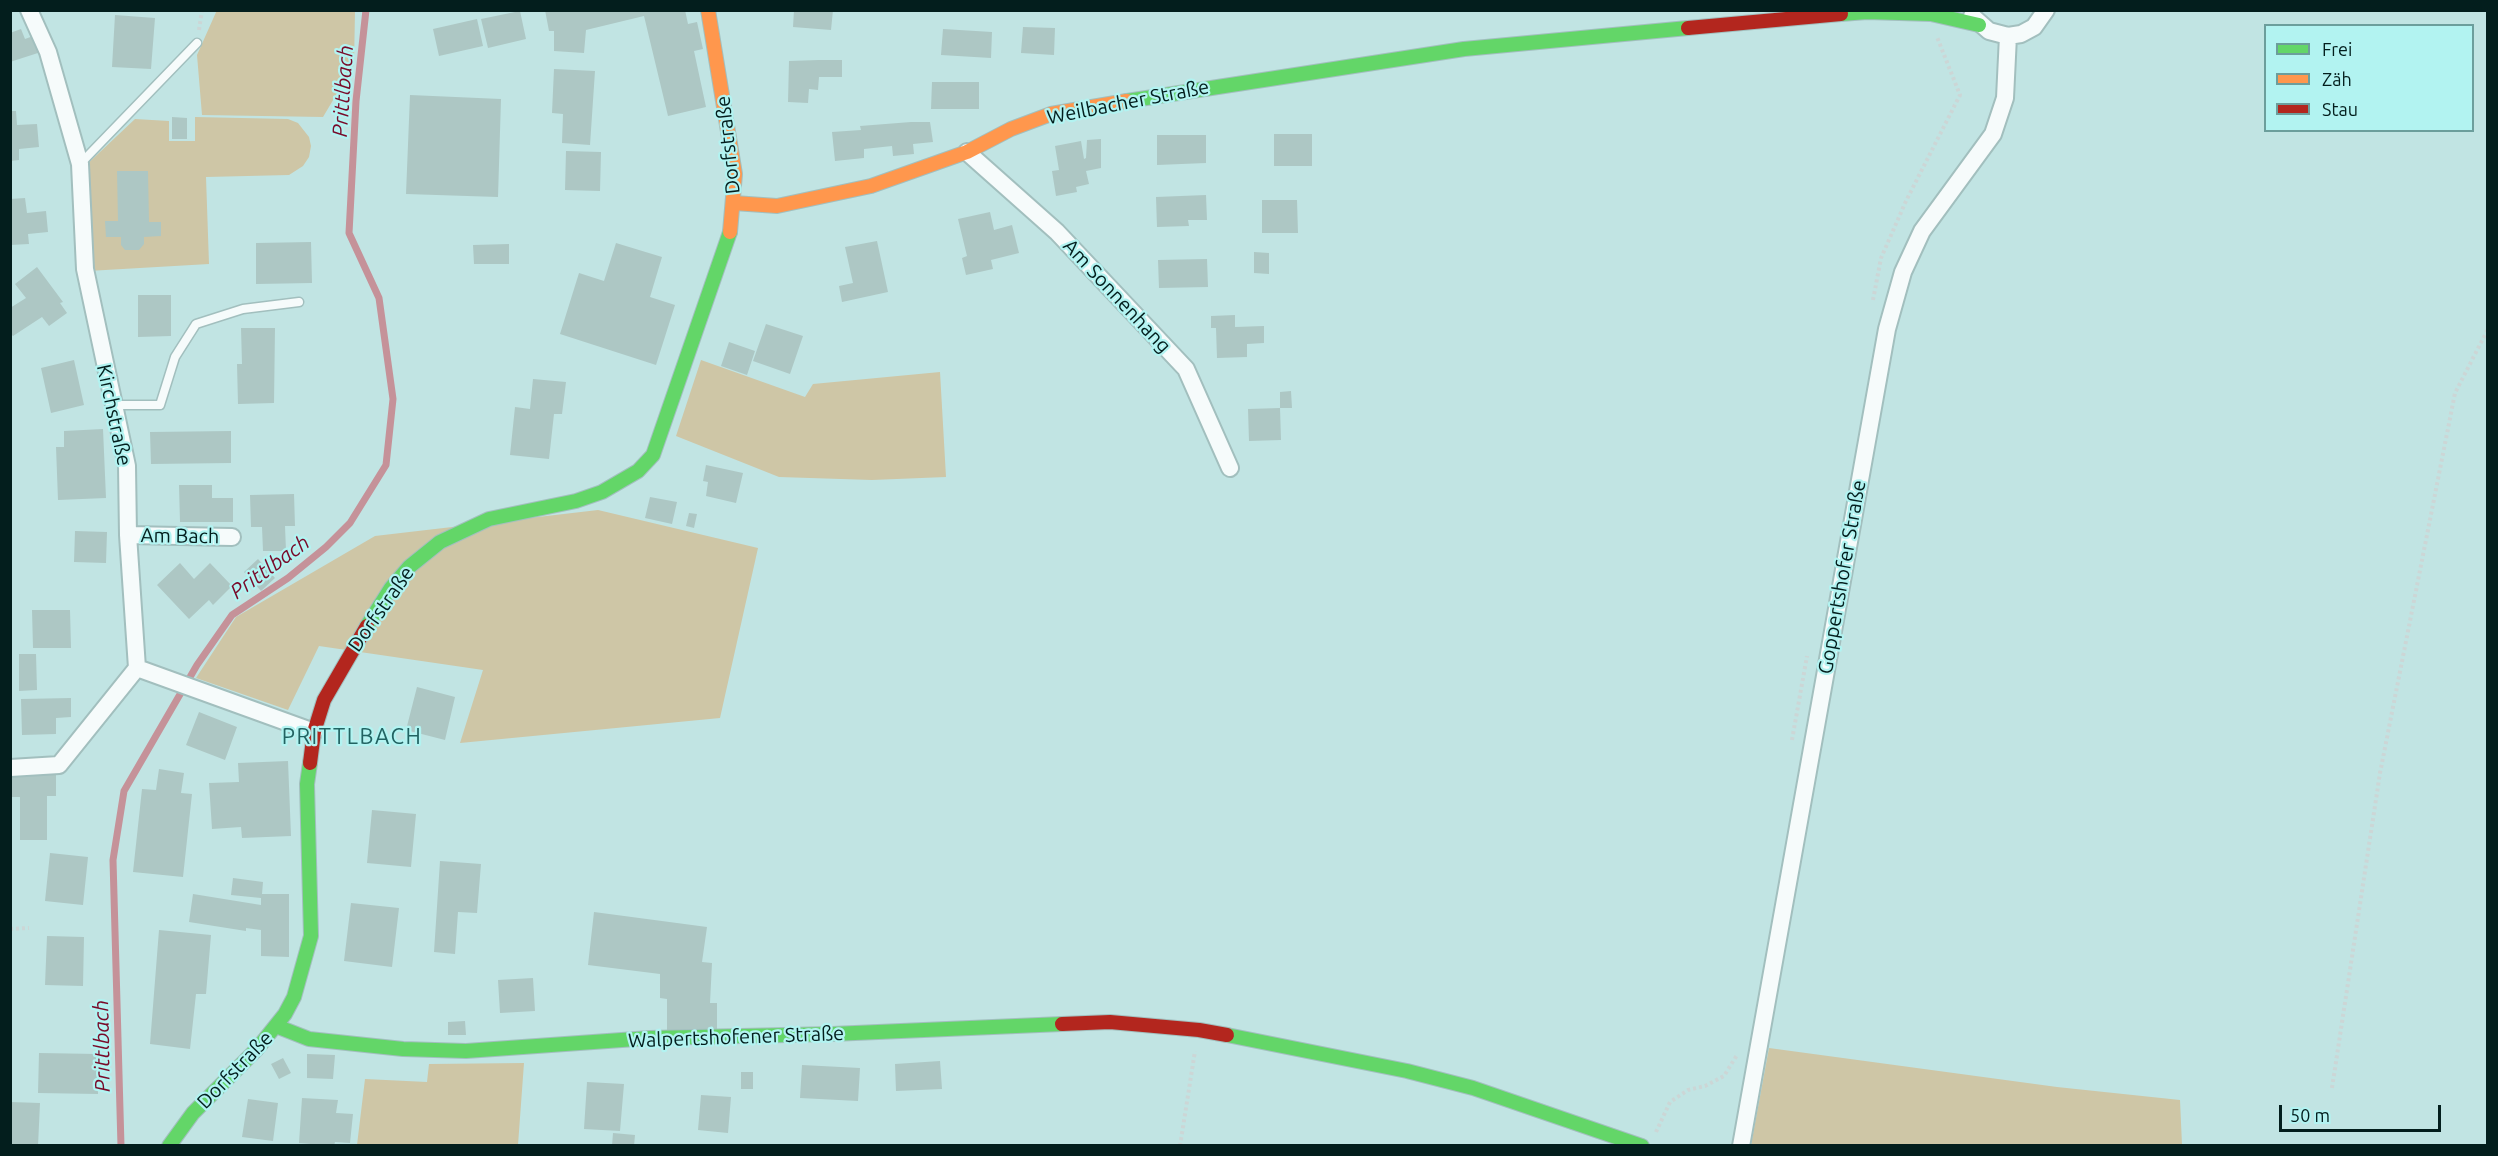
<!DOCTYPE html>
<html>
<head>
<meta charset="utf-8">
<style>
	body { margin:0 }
	#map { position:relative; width:2498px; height:1156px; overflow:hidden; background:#c1e4e3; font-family:Ubuntu,sans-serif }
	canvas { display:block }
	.frame { position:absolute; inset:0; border:12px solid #031e1d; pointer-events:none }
	.legend { position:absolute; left:2264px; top:24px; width:210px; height:108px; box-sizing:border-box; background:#b2f3f1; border:2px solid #6c9e9c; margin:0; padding:8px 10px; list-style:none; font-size:18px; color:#031e1d }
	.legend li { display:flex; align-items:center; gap:12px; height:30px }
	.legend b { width:30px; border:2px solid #6c9e9c }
	.scale { position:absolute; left:2279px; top:1105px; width:162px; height:27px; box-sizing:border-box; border:3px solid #031e1d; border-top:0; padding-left:8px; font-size:18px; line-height:21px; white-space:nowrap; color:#031e1d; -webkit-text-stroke:4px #b2f3f1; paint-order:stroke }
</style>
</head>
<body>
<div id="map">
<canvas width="2498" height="1156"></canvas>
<div class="frame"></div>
<ul class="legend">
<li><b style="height:8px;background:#63d668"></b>Frei</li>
<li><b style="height:8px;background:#ff974d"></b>Zäh</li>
<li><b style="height:8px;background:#b3261e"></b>Stau</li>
</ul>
<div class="scale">50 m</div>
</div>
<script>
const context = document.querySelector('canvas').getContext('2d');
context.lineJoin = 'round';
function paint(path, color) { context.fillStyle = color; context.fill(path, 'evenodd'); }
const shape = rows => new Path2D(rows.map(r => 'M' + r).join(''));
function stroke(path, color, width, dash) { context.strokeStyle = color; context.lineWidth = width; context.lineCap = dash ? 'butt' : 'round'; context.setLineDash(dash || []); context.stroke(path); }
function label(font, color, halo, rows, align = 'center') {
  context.font = font + ' Ubuntu,sans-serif'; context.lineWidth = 4.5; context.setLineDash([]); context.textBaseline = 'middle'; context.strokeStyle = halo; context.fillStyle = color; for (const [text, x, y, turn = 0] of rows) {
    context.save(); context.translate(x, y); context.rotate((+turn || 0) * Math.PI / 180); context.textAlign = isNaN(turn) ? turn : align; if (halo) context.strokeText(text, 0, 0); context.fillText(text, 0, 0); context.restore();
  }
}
paint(shape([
	[217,10,355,11,354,65,323,117,202,115,197,55],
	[195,117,288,119,298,123,309,137,311,146,309,157,303,166,289,175,206,177,209,264,88,271,83,168,135,119,169,121,169,141,195,141],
	[701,360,805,397,813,384,940,372,946,477,872,480,779,477,676,436],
	[598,510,758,548,720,718,460,743,483,670,319,646,288,710,196,678,236,617,375,536],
	[1769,1048,2057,1087,2180,1100,2182,1145,1751,1145],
	[524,1063,518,1145,357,1145,365,1079,427,1082,429,1064]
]), '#cec6a6');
stroke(shape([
	[121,1146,113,860,124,791,197,665,232,615,288,578,326,547,350,523,386,465,393,399,379,298,349,233,356,101,366,10]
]), '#c59299', 7);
paint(shape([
	[545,10,685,10,688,24,697,22,703,49,694,51,706,107,668,116,644,16,586,30,584,53,554,51,554,31,549,31],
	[794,10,833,10,831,30,793,27],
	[520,11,526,39,488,48,481,19],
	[115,15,155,18,151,69,112,67],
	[477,19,483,46,439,56,433,29],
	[1023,27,1055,28,1054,55,1021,53],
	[21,29,25,39,36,35,41,52,10,62,10,33],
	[943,29,992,32,991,58,941,55],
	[819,60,842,60,842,77,819,77,818,90,809,89,808,103,788,102,789,61],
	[554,69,595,71,590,145,562,143,563,114,552,113],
	[932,82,979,82,979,109,931,109],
	[410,95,501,99,498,197,406,194],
	[10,111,16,111,17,125,37,124,39,147,19,149,19,160,10,161],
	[172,117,187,118,187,139,172,139],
	[911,122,930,122,933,142,913,144,914,154,893,156,892,146,864,149,864,158,835,161,832,132,861,130,860,126],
	[1274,134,1312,134,1312,166,1274,166],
	[1157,135,1206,135,1206,163,1157,165],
	[1101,139,1101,168,1086,171,1089,184,1076,187,1077,192,1056,196,1052,171,1059,170,1055,146,1081,141,1084,159,1086,158,1087,140],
	[566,151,601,152,600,191,565,190],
	[117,171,148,171,149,222,161,222,161,236,144,237,144,244,139,250,125,250,121,245,121,237,106,237,105,221,118,221],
	[1206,195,1207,220,1188,220,1189,226,1157,227,1156,197],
	[25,198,27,213,46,211,48,232,28,234,29,244,10,245,10,199],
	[1262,200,1297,200,1298,233,1262,233],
	[990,212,994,230,1012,225,1019,253,991,260,993,269,966,275,962,258,967,256,958,219],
	[877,241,888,292,842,302,839,286,853,283,845,247],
	[311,242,312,283,256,284,256,243],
	[616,243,662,257,650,297,675,305,656,365,560,334,579,273,604,281],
	[509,244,509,264,474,264,473,245],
	[1254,252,1269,253,1269,274,1254,273],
	[1207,259,1208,287,1159,288,1158,260],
	[37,267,63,302,60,303,67,313,49,326,42,317,13,336,10,333,10,308,26,298,15,284],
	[138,295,171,295,171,336,138,337],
	[1235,315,1235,327,1264,326,1264,343,1247,344,1247,357,1217,358,1216,328,1211,328,1211,316],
	[766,324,803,336,790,374,753,361],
	[241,328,275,328,274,403,238,404,237,364,242,364],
	[729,342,755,351,747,375,721,366],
	[74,360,84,405,51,413,41,368],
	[533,379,566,382,562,414,554,414,549,459,510,455,515,407,530,409],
	[1291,391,1292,408,1280,408,1280,392],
	[1280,408,1281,440,1249,441,1248,409],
	[103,429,106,498,58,500,56,447,64,447,64,431],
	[231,431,231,463,151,464,150,432],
	[706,465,743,473,736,503,706,496,708,482,703,481],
	[179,485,212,485,212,498,233,498,233,522,180,522],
	[294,494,295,526,285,526,286,551,263,551,262,527,251,527,250,495],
	[650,497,677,502,672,524,645,518],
	[689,513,697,514,694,528,686,526],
	[75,531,107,532,106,563,74,562],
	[258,559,275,578,261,591,244,572],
	[180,563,194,579,210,563,232,586,213,605,209,600,189,619,157,585],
	[32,610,70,610,71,648,33,648],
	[19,654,36,654,37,690,19,691],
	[417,687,455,697,445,740,406,730],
	[71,698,71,717,56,718,56,734,22,735,21,699],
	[199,712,237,727,225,760,186,745],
	[288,761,291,836,242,838,241,827,212,829,209,783,239,782,238,763],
	[159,769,184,773,181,793,192,794,183,877,133,872,142,789,156,790],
	[10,772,56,772,56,796,47,796,47,840,20,840,20,797,10,797],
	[372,810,416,814,411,867,367,863],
	[50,853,88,857,83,905,45,901],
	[440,861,481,864,477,913,458,912,455,954,434,952],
	[233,878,263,882,262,894,289,894,289,957,261,956,261,930,246,928,246,931,189,922,193,894,261,905,261,898,231,895],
	[351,903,399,908,392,967,344,961],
	[594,912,707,927,702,962,712,963,710,1003,717,1003,717,1031,667,1031,667,999,660,998,660,974,588,965],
	[159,930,211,935,206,994,196,994,190,1049,150,1044],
	[47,936,84,937,83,986,45,985],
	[533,978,535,1011,500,1013,498,980],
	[465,1021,466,1035,448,1035,448,1022],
	[39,1053,98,1054,98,1094,38,1093],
	[307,1054,335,1055,333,1079,307,1078],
	[283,1058,291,1073,279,1079,271,1064],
	[940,1061,942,1089,896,1091,895,1064],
	[802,1065,860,1068,858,1101,800,1098],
	[741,1072,753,1072,753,1089,741,1089],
	[587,1082,624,1084,620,1131,584,1129],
	[701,1095,731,1097,728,1133,698,1130],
	[302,1098,338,1100,336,1113,353,1114,350,1143,335,1142,334,1146,299,1143],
	[248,1099,278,1103,273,1141,242,1137],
	[10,1102,40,1103,38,1146,10,1146],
	[613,1133,635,1135,634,1146,612,1146]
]), '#adc7c4');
const lane = shape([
	[80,164,197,43],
	[114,405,160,405,175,357,196,324,243,309,299,302]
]);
const street = shape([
	[29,10,48,52,80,164,85,269,127,466,128,535,137,668,314,732],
	[1972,16,1989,31,2008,36,2021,34,2034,27,2046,10],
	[967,152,1057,232,1186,369,1230,468],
	[128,535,232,537],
	[10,768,59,765,137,668],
	[1741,1146,1887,329,1903,272,1922,231,1993,134,2005,98,2008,36]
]);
const fast = shape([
	[1841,14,1867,12,1931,14,1979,25],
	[1127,101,1464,49,1688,28],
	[367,626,391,588,409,567,440,542,489,519,576,501,602,492,638,471,653,455,730,232],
	[276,1026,309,1039,403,1049,466,1051,650,1038,832,1034,1062,1024],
	[1227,1035,1407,1071,1473,1088,1642,1146],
	[169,1146,193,1113,257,1049,285,1014,294,997,311,936,307,784,310,763]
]);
const slow = shape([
	[708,10,735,174,730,232],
	[734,203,777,206,871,186,967,152,1011,129,1051,114,1127,101]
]);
const jam = shape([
	[1688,28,1841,14],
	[310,763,314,732,324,700,367,626],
	[1062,1024,1110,1022,1199,1030,1227,1035]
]);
stroke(lane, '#a2bfbe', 11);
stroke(street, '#a2bfbe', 20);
stroke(fast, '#a2bfbe', 16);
stroke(slow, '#a2bfbe', 16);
stroke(jam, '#a2bfbe', 16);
stroke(shape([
	[199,30,202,10],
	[1873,300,1881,258,1906,201,1960,95,1937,37],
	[1792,740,1807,656],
	[10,929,29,928],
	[2332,1088,2380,773,2455,393,2488,329],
	[1656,1132,1670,1102,1688,1090,1705,1086,1724,1076,1737,1055],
	[1180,1146,1195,1051]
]), '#ccd6d6', 4, [3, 3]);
stroke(lane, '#f6fbfb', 8);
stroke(street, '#f6fbfb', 16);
stroke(fast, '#63d668', 14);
stroke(slow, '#ff974d', 14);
stroke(jam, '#b3261e', 14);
label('20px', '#031e1d', '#b2f3f1', [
	["Weilbacher Straße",1128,102,-11],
	["Dorfstraße",728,145,-96],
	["Am Sonnenhang",1117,296,47],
	["Kirchstraße",114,415,78],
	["Am Bach",180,536,1],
	["Goppertshofer Straße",1842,577,-80],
	["Dorfstraße",381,609,-55],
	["Walpertshofener Straße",736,1037,-2],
	["Dorfstraße",235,1070,-46]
]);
label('italic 21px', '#790a29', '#b2f3f1', [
	["Prittlbach",343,91,-86],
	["Prittlbach",270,567,-36],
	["Prittlbach",102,1046,-91]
]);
context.letterSpacing = '1.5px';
label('22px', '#226362', '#b2f3f1', [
	["PRITTLBACH",352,737]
]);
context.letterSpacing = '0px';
</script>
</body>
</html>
